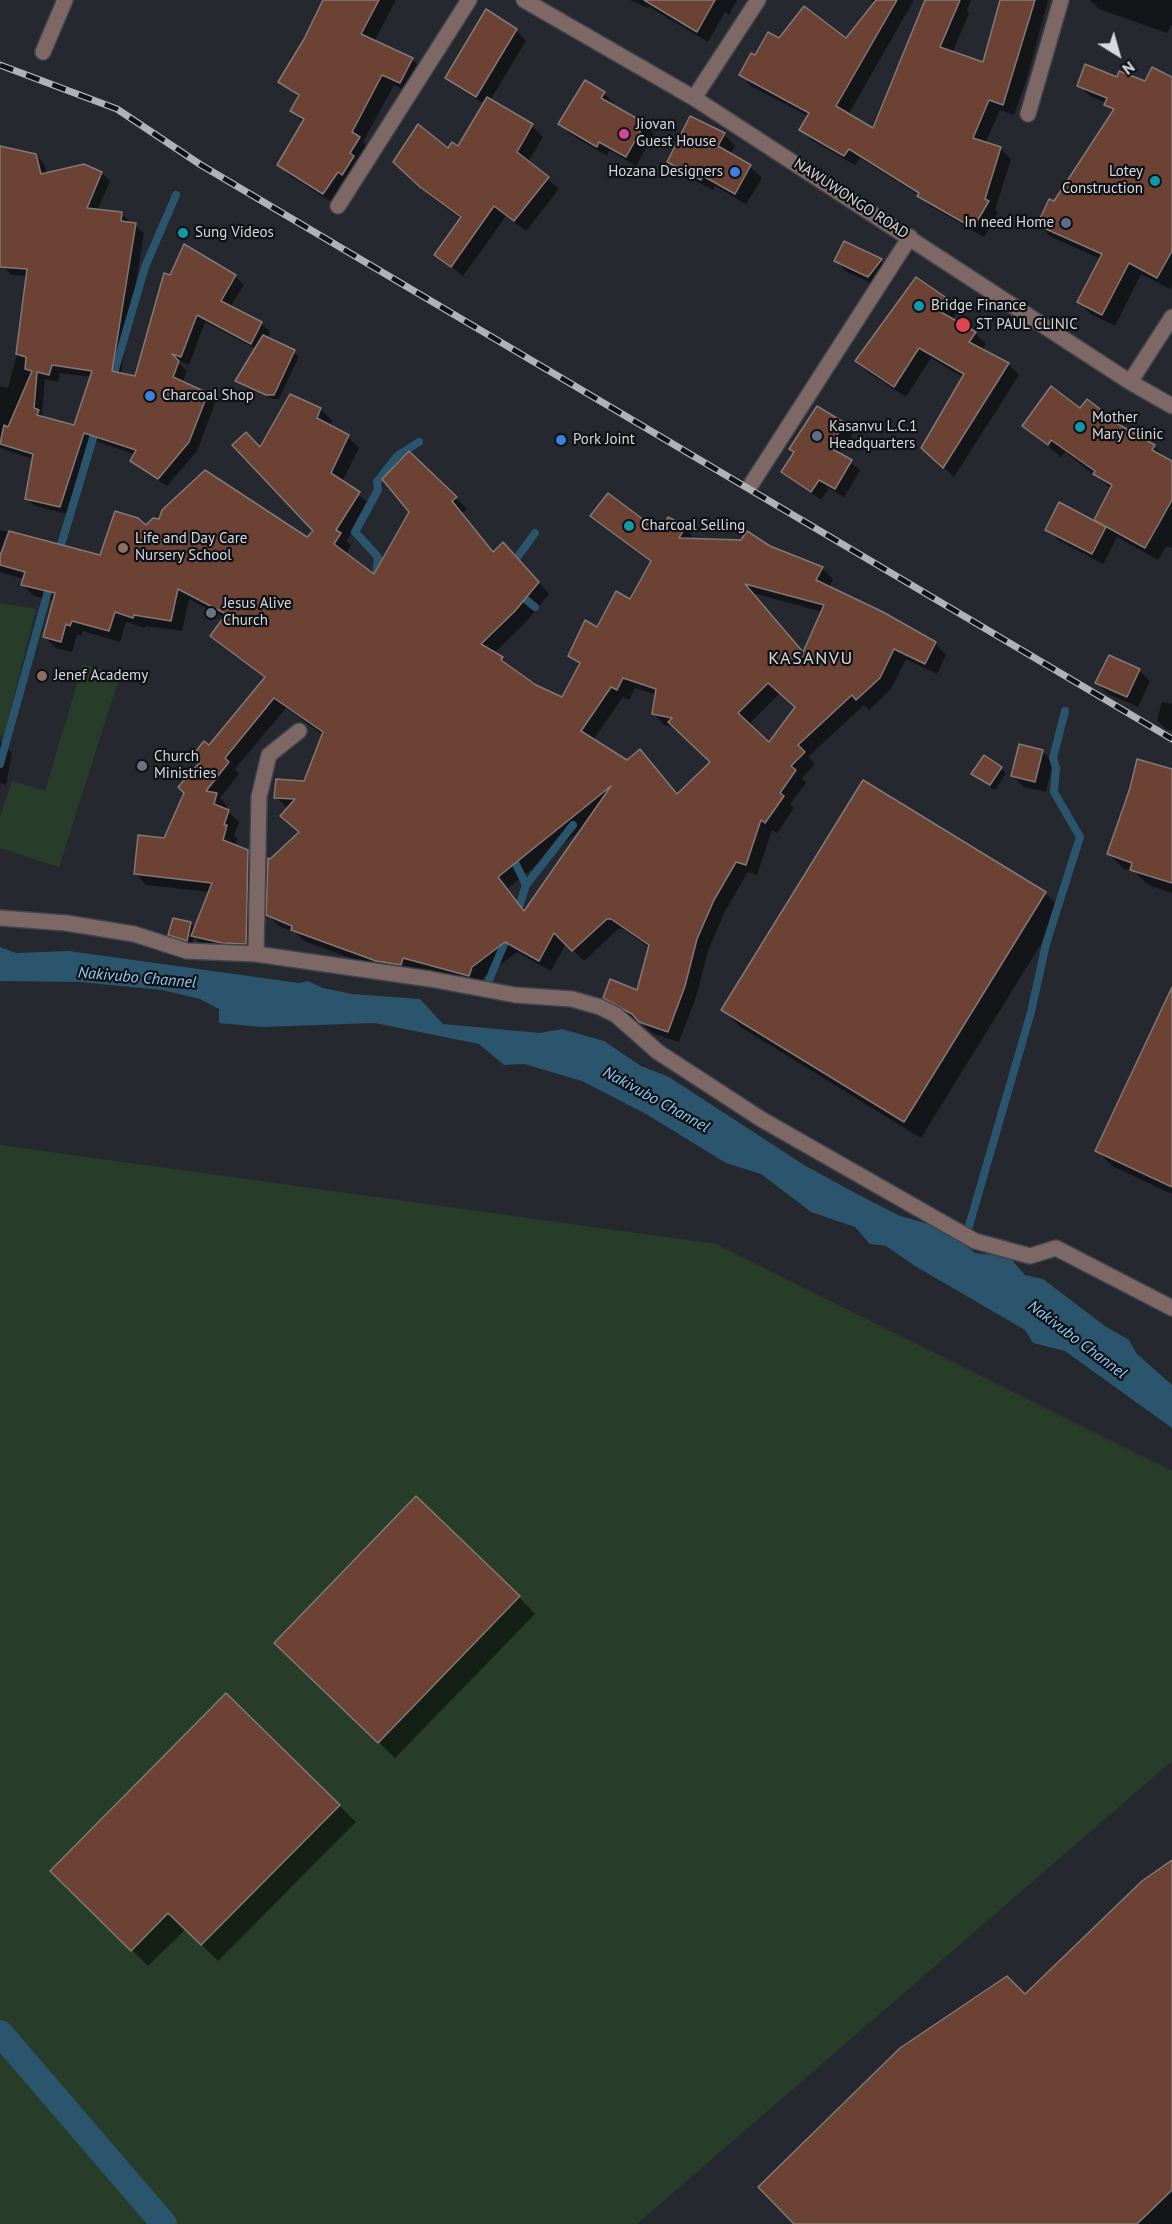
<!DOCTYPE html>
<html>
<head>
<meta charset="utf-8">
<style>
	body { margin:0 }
	#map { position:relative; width:1172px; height:2224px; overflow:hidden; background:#25282f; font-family:"PT Sans",sans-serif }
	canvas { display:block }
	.north { position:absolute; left:1088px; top:24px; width:60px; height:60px; -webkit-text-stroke:4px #101114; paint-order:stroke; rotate:143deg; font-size:16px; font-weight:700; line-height:24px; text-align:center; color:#d7d9dd }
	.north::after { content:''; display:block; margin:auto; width:21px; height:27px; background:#d7d9dd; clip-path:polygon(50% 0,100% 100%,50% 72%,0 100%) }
</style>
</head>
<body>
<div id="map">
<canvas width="1172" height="2224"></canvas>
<div class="north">N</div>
</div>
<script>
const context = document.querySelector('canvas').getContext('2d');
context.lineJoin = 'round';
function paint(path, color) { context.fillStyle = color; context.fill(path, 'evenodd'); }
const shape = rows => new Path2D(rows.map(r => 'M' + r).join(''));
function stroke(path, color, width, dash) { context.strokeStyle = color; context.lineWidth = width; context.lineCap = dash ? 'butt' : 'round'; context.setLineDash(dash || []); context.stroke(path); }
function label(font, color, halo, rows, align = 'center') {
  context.font = font + ' "PT Sans",sans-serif'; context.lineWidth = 4.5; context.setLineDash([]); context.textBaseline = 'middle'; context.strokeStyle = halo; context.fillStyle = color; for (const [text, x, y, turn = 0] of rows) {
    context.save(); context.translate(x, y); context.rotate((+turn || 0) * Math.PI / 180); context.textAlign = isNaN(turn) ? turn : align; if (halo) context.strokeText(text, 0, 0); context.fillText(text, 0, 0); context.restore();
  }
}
paint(shape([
	[0,603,36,609,4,736,0,735],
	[83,664,120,675,59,867,0,848,0,817,12,781,45,791],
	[0,1145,716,1244,1172,1471,1172,1761,637,2224,0,2224]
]), '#273d2a');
paint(shape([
	[0,947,16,953,69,951,299,983,308,981,323,988,352,994,420,999,443,1024,540,1033,562,1029,604,1041,641,1066,669,1077,804,1165,859,1195,900,1216,944,1228,975,1253,1009,1257,1025,1275,1043,1279,1105,1326,1129,1340,1137,1354,1172,1385,1172,1428,1065,1351,1033,1343,1025,1330,915,1266,886,1246,870,1244,855,1227,811,1212,761,1174,726,1163,646,1114,582,1081,524,1064,504,1065,479,1044,375,1023,262,1027,219,1023,219,1009,200,999,162,990,80,982,0,981]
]), '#2b556d');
paint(shape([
	[343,0,396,0,374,42,412,59,423,70,411,93,394,85,363,142,370,149,335,204,290,176,279,165,303,122,292,111,299,98,280,81],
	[630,0,737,0,729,15,725,12,708,42,648,6,647,8],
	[871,0,914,0,848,115,874,130,927,0,971,0,967,10,969,13,952,53,984,64,1001,0,1048,0,1026,81,1014,115,1000,110,985,144,1000,148,1011,159,995,210,998,213,984,237,930,206,920,196,860,158,855,165,811,140,801,129,808,116,751,86,741,75,756,57,780,40,846,40,875,4],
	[1090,0,1172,0,1172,24,1167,33,1099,9],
	[486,11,516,30,526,41,490,100,532,126,543,137,528,162,559,189,526,231,506,216,463,276,436,254,461,219,433,198,406,173,448,151,458,148,484,104,457,87,447,77],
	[1079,85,1138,94,1131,113,1090,96],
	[604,93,613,103,612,106,644,124,654,134,636,166,609,150,607,156,570,134,560,124],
	[1172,101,1172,285,1170,289,1141,274,1115,326,1091,314,1079,302,1101,259,1051,237,1039,225,1055,203],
	[724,134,735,146,730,155,750,167,762,178,746,204,715,186,713,190,680,173,669,162],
	[0,148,36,155,44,164,47,174,101,173,110,181,97,211,121,214,144,233,121,374,136,378,171,276,184,247,235,276,244,285,230,307,262,324,270,332,267,338,299,356,279,399,273,399,242,386,237,381,256,349,205,322,189,365,175,359,187,371,182,383,207,394,215,403,197,451,167,486,140,469,132,461,136,455,93,440,68,514,35,506,26,498,33,459,0,448,0,386,8,388,21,340,27,276,11,275,0,263],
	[60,373,92,377,75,427,42,415,45,379,58,382],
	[845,243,881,260,892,271,880,287,847,272,836,261],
	[947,300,958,311,952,320,975,333,986,344,982,351,1008,364,1019,375,954,477,923,447,964,378,931,358,906,397,868,372,857,361],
	[290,396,321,409,332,421,329,427,348,437,359,448,342,482,370,504,346,541,351,545,346,554,375,576,411,512,409,453,467,509,462,513,494,553,514,555,549,594,526,622,494,653,535,686,562,699,580,666,570,656,631,601,652,563,592,516,660,534,685,527,695,540,769,547,822,568,833,579,829,588,935,643,946,655,937,674,906,659,891,689,869,710,864,705,808,757,815,764,802,778,806,783,790,804,794,808,777,833,772,830,757,875,748,872,725,911,708,951,696,997,679,1042,652,1033,641,1023,616,1008,604,997,638,992,650,948,623,929,618,929,584,961,566,943,551,971,517,952,483,978,480,987,414,968,412,975,388,972,304,941,296,933,279,926,268,915,300,833,282,816,288,809,276,797,305,782,323,735,286,708,235,769,239,774,220,798,227,806,226,810,239,822,234,835,237,838,235,847,247,852,259,863,257,954,204,947,194,937,192,945,175,939,170,934,190,923,196,928,210,892,146,885,135,873,165,839,209,747,266,678,212,635,225,618,189,599,182,631,145,626,145,628,126,622,120,642,83,631,81,636,77,634,72,652,56,648,45,637,54,601,34,596,23,585,24,579,0,572,0,530,101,557,146,527,308,539,315,531,261,449],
	[753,593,823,612,804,653],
	[635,688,657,695,653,713,664,725,674,727,712,763,678,795,651,762,627,762,593,740,623,697,629,700],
	[780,693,796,707,769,744,748,725],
	[582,829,526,912,508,888],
	[1081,410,1103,413,1116,425,1154,447,1172,463,1172,548,1166,546,1158,560,1117,537,1103,564,1058,540,1047,529,1101,525,1096,520,1112,489,1065,452,1061,457,1024,426],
	[844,424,853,433,839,454,860,470,844,497,829,488,821,500,783,472,795,453],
	[1139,670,1150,681,1138,707,1108,694,1097,683],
	[1162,702,1172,704,1172,731,1166,729,1157,720],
	[0,742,12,753,6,785,0,783],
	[1042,751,1053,762,1046,792,1024,787,1013,776],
	[1001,768,1006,773,995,790,973,774],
	[1172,773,1172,893,1148,885,1136,873,1124,869,1108,853],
	[1045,893,1062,910,921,1138,739,1026,723,1009],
	[1172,990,1172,1194,1112,1166,1097,1150],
	[519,1597,535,1614,395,1758,293,1660],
	[226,1695,356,1822,218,1961,186,1929,148,1966,52,1871],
	[1172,1861,1172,2224,797,2224,1025,1997]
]), '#0007');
stroke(shape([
	[112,380,145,267,176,195],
	[58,555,96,428],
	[511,566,535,533],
	[376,577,378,557,355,532,378,490,377,482,397,456,419,442],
	[519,594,535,607],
	[0,764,50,584],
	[511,854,526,885,517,913],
	[526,885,573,825],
	[486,987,508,935],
	[969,1226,1031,1012,1046,944,1080,837,1054,792,1056,768,1053,758,1065,711]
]), '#2b556d', 8);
stroke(shape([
	[0,2033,164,2224]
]), '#2b556d', 26);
const building = shape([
	[323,0,379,0,361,34,413,58,400,83,382,75,352,132,360,137,350,153,354,156,342,175,338,172,323,194,277,165,304,119,290,111,299,95,278,82,304,39,323,0],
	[644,0,715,0,697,32,644,0],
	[876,0,897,0,836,106,873,128,925,0,960,0,940,47,983,62,1000,0,1035,0,1003,105,989,100,973,138,1001,147,985,199,989,201,973,228,917,196,919,193,849,149,844,156,799,130,809,113,739,75,751,53,755,55,768,32,779,38,804,6,846,38,876,0],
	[486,9,517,29,476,97,445,78,486,9],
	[1085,64,1117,77,1119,71,1145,81,1152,67,1172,77,1172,251,1157,278,1129,263,1102,315,1077,302,1102,254,1037,225,1049,199,1054,201,1114,109,1104,105,1107,98,1077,86,1085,64],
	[585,80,605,92,601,98,645,123,626,157,599,142,597,147,558,124,585,80],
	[487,97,533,124,517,152,549,177,514,221,494,206,451,267,434,255,461,217,420,187,393,162,418,124,448,148,452,142,458,146,487,97],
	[690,116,725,133,718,146,751,165,735,194,703,176,701,180,667,162,690,116],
	[0,146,36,154,41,174,84,164,102,172,87,208,122,212,121,221,136,223,112,371,135,376,164,273,170,275,184,244,236,275,221,301,262,322,251,344,197,315,181,357,172,354,179,361,173,377,208,393,189,442,158,479,130,461,136,450,84,433,60,507,25,499,33,454,0,444,4,425,8,427,32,371,25,369,26,357,16,354,27,269,0,267,0,146],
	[52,365,92,371,74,425,37,415,39,410,34,408,37,372,49,375,52,365],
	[844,241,882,259,868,277,834,261,844,241],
	[916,277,948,299,939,311,976,332,969,342,1009,363,943,468,921,448,964,374,919,348,894,387,855,361,916,277],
	[263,335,295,350,274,395,266,395,235,381,263,335],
	[1051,386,1080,408,1087,399,1104,412,1102,415,1155,445,1152,450,1172,461,1172,500,1145,548,1094,520,1112,485,1093,474,1095,471,1051,440,1048,445,1022,426,1051,386],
	[290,394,321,408,317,418,349,435,331,473,360,492,336,530,341,533,334,544,374,574,409,512,382,479,409,451,457,497,452,501,493,552,503,542,539,582,515,611,481,644,503,657,501,660,536,685,562,697,580,663,568,656,585,620,597,627,616,591,630,599,651,561,590,516,608,493,660,532,668,517,686,526,679,538,741,540,747,531,770,546,823,567,816,580,883,612,936,642,925,664,894,649,880,678,856,700,852,695,798,745,805,752,791,766,796,770,780,793,784,796,765,823,761,820,746,865,736,862,714,900,697,939,685,986,668,1032,639,1022,632,1014,603,998,610,979,637,990,649,945,611,919,607,919,572,951,554,933,539,961,505,942,472,967,469,976,403,958,401,965,376,961,291,930,292,926,266,915,268,858,270,859,299,832,280,816,295,799,274,798,276,779,304,781,323,732,274,698,225,758,229,762,206,791,217,793,214,804,229,810,224,825,227,825,223,840,248,850,246,944,222,943,191,936,212,883,134,874,138,835,164,838,184,793,178,787,200,762,192,756,204,741,209,745,265,677,210,636,226,614,178,589,171,621,134,615,133,618,115,612,109,631,72,621,70,626,66,624,61,642,43,637,55,593,21,585,25,572,0,565,0,556,9,531,100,555,115,511,138,518,146,525,153,518,159,519,162,510,205,470,307,537,313,531,232,445,246,432,260,447,290,394],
	[745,584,824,605,803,652,745,584],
	[623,678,656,689,652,714,672,718,668,722,710,762,677,794,640,749,627,760,581,731,611,687,617,690,623,678],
	[768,683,795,707,769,742,738,713,768,683],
	[611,786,524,911,498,877,611,786],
	[817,406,845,423,829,447,852,460,835,489,819,480,811,492,781,472,794,452,789,449,817,406],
	[1059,502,1106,527,1092,554,1045,530,1059,502],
	[1109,655,1140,669,1127,697,1095,683,1109,655],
	[1019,744,1043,750,1035,782,1011,776,1019,744],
	[984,755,1002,767,990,785,971,774,984,755],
	[1137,759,1172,769,1172,883,1130,870,1132,863,1107,854,1130,788,1137,759],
	[863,780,1046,892,904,1122,721,1010,863,780],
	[173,918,191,922,187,941,168,935,173,918],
	[1172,987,1172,1187,1095,1151,1172,987],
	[416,1496,520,1596,378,1743,274,1643,416,1496],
	[226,1693,340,1805,201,1945,168,1913,131,1951,50,1871,226,1693],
	[1172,1860,1172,2190,1137,2224,794,2224,758,2187,900,2048,1007,1976,1025,1994,1142,1881,1172,1860]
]);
paint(building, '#6c4235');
stroke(building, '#827976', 1.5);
const minor = shape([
	[524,0,694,98,1130,382,1172,406],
	[43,52,65,0],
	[694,98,758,0],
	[1028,114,1061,0],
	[338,206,469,0],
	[1130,382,1172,317],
	[752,483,910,237],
	[0,918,66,923,134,934,187,951,256,954,430,979,515,995,572,999,600,1007,616,1015,658,1052,761,1119,975,1241,1030,1256,1056,1248,1172,1308],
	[256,954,259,797,269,755,299,731]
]);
stroke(minor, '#41444b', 18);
stroke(minor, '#7e6866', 15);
const rail = shape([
	[0,65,117,109,201,165,1172,739]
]);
stroke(rail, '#b0b2b7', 7);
stroke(rail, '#101114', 4.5, [14]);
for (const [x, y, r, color] of [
	[624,134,6,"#d1479c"],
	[735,172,6,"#3f7fe0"],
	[1155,181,6,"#0f9aa8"],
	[1066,223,6,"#5c6f8a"],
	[183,233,6,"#0f9aa8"],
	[919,306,6,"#0f9aa8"],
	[963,325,8,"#e0444e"],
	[150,396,6,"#3f7fe0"],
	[1080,427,6,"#0f9aa8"],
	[817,436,6,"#5c6f8a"],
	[561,440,6,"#3f7fe0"],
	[629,526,6,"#0f9aa8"],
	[123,548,6,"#8d6e63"],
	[211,613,6,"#6b7280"],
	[42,676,6,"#8d6e63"],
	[142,766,6,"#6b7280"]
]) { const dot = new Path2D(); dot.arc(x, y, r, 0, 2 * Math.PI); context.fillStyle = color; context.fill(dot); stroke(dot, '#101114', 2); }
label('15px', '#d7d9dd', '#101114', [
	["Jiovan",636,125],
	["Guest House",636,142],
	["Hozana Designers",723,172,"right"],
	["Lotey",1143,172,"right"],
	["Construction",1143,189,"right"],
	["In need Home",1054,223,"right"],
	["Sung Videos",195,233],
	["Bridge Finance",931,306],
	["ST PAUL CLINIC",976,325],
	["Charcoal Shop",162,396],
	["Mother",1092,418],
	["Mary Clinic",1092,435],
	["Kasanvu L.C.1",829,427],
	["Headquarters",829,444],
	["Pork Joint",573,440],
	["Charcoal Selling",641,526],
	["Life and Day Care",135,539],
	["Nursery School",135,556],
	["Jesus Alive",223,604],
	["Church",223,621],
	["Jenef Academy",54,676],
	["Church",154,757],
	["Ministries",154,774]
], 'left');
label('15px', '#d7d9dd', '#101114', [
	["NAWUWONGO ROAD",851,199,33]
]);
label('italic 16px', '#89cdf8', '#101114', [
	["Nakivubo Channel",137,978,5],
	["Nakivubo Channel",656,1100,29],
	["Nakivubo Channel",1077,1340,37]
]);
context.letterSpacing = '1.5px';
label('18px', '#d7d9dd', '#101114', [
	["KASANVU",811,659]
]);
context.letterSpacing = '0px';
</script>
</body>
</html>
